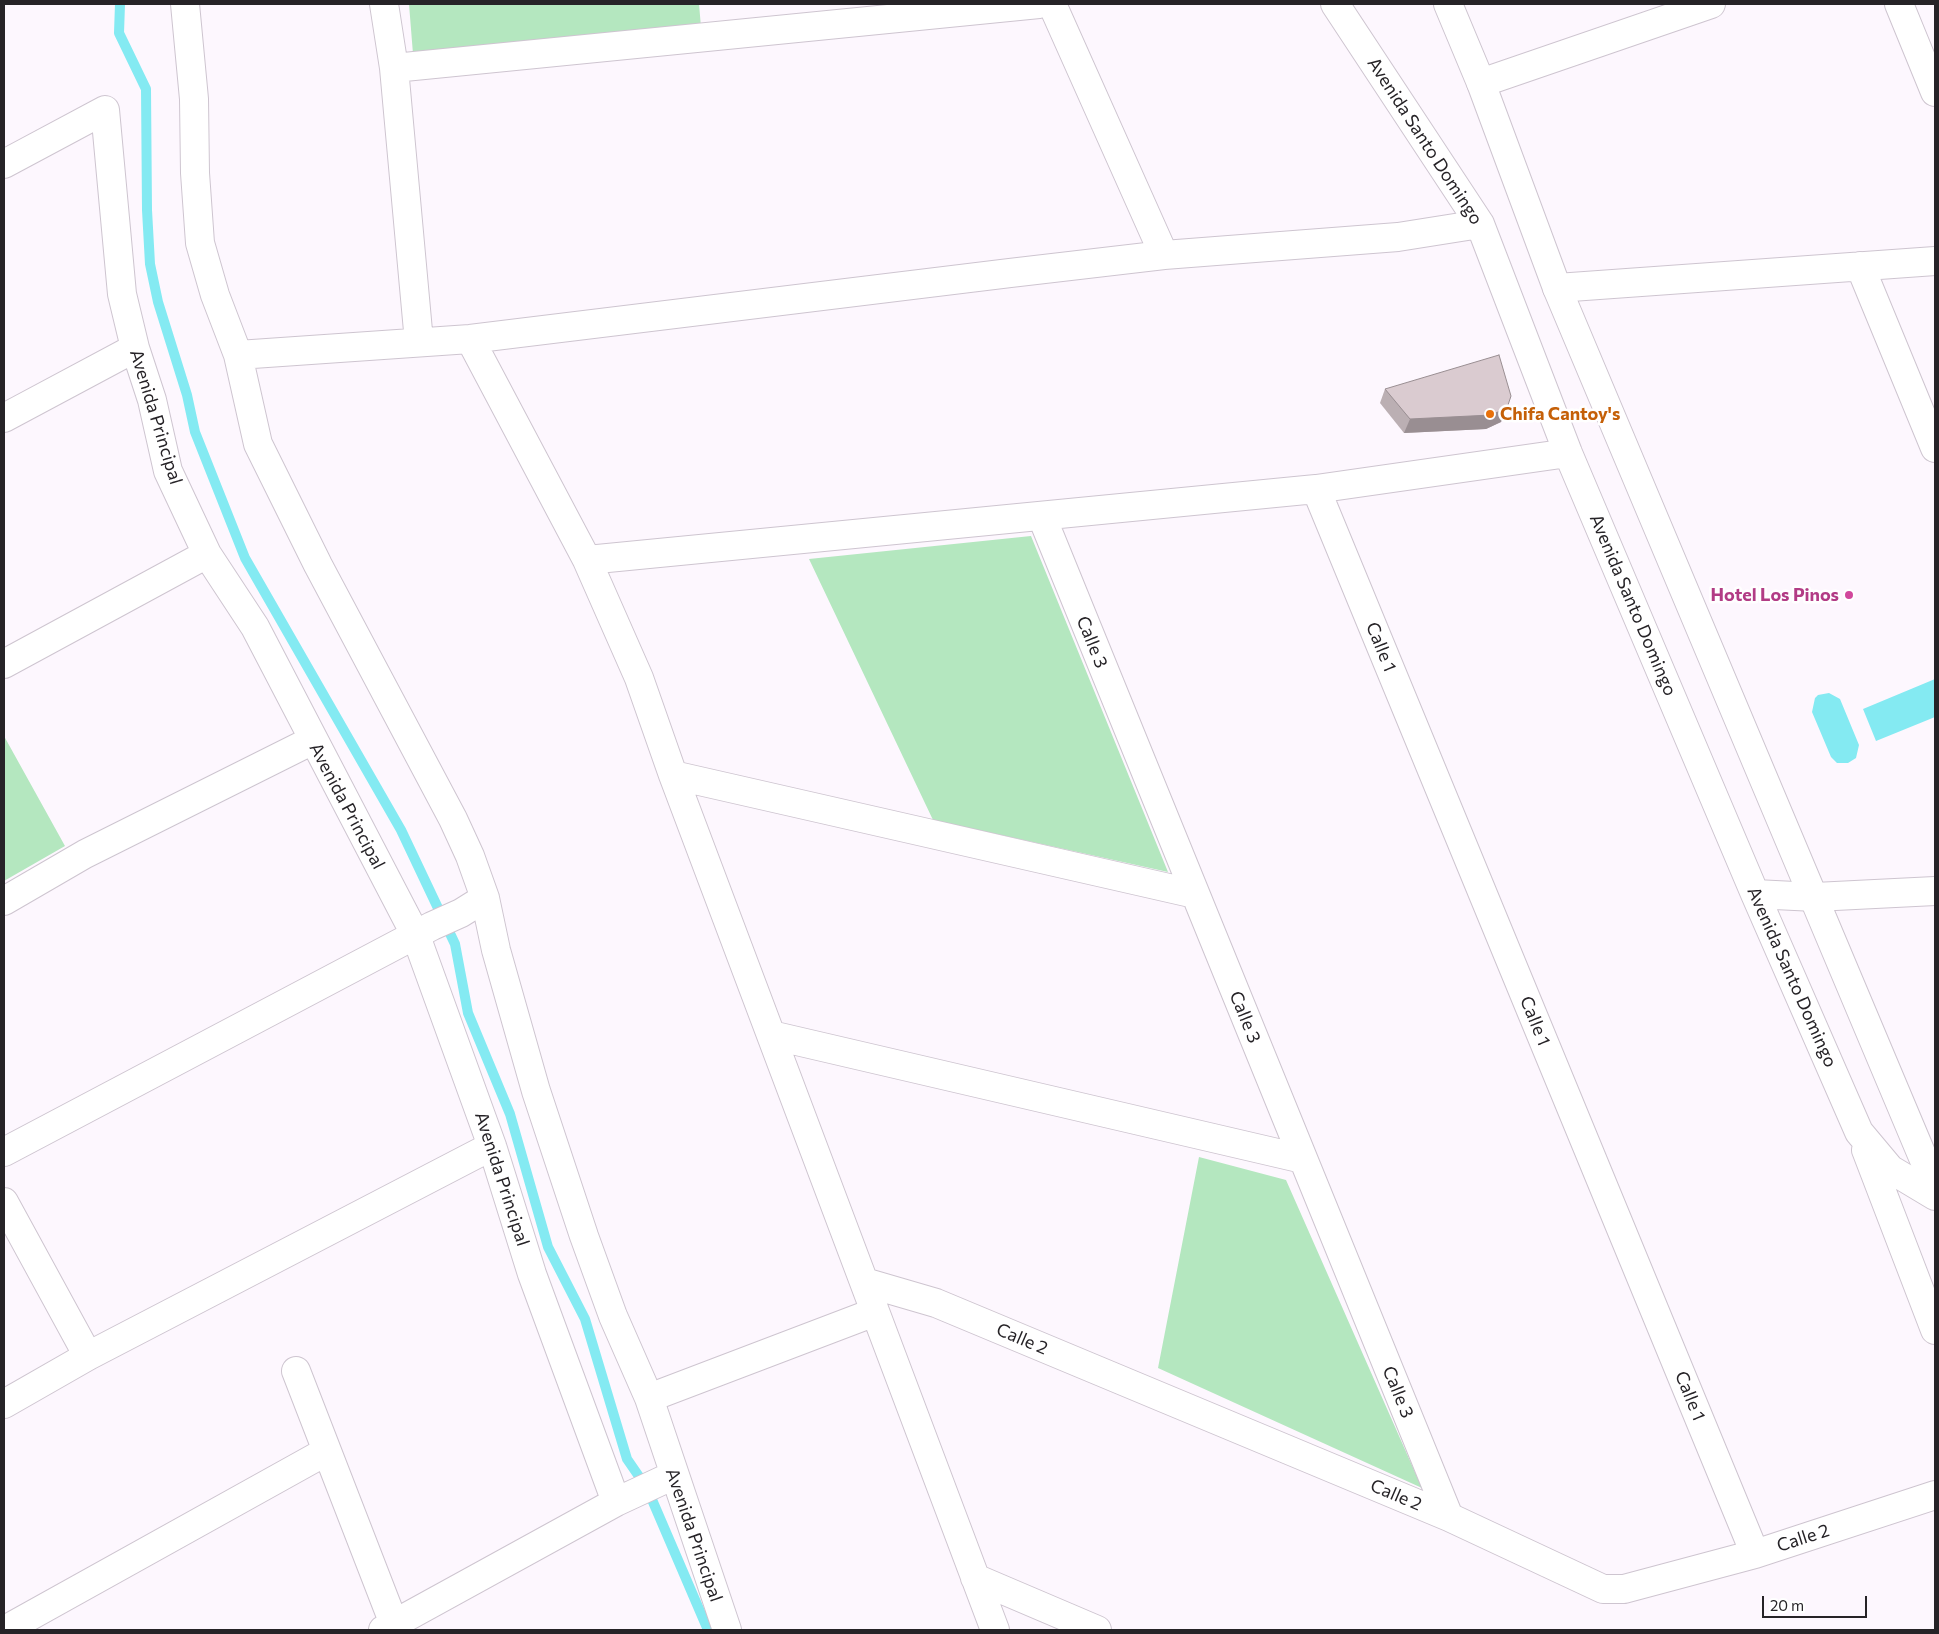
<!DOCTYPE html>
<html>
<head>
<meta charset="utf-8">
<style>
	body { margin:0 }
	#map { position:relative; width:1939px; height:1634px; overflow:hidden; background:#fdf7fe; font-family:Commissioner,sans-serif }
	canvas { display:block }
	.frame { position:absolute; inset:0; border:5px solid #262327; pointer-events:none }
	.scale { position:absolute; left:1762px; top:1596px; width:105px; height:22px; box-sizing:border-box; border:2px solid #262327; border-top:0; padding-left:6px; font-size:15px; line-height:18px; white-space:nowrap; color:#262327; -webkit-text-stroke:4px #fff; paint-order:stroke }
</style>
</head>
<body>
<div id="map">
<canvas width="1939" height="1634"></canvas>
<div class="frame"></div>
<div class="scale">20 m</div>
</div>
<script>
const context = document.querySelector('canvas').getContext('2d');
context.lineJoin = 'round';
function paint(path, color) { context.fillStyle = color; context.fill(path, 'evenodd'); }
const shape = rows => new Path2D(rows.map(r => 'M' + r).join(''));
function stroke(path, color, width, dash) { context.strokeStyle = color; context.lineWidth = width; context.lineCap = dash ? 'butt' : 'round'; context.setLineDash(dash || []); context.stroke(path); }
function label(font, color, halo, rows, align = 'center') {
  context.font = font + ' Commissioner,sans-serif'; context.lineWidth = 5; context.setLineDash([]); context.textBaseline = 'middle'; context.strokeStyle = halo; context.fillStyle = color; for (const [text, x, y, turn = 0] of rows) {
    context.save(); context.translate(x, y); context.rotate((+turn || 0) * Math.PI / 180); context.textAlign = isNaN(turn) ? turn : align; if (halo) context.strokeText(text, 0, 0); context.fillText(text, 0, 0); context.restore();
  }
}
paint(shape([
	[409,4,699,4,701,27,413,54],
	[1031,536,1168,872,933,820,809,559],
	[4,736,65,846,4,881],
	[1199,1157,1286,1180,1422,1488,1158,1368]
]), '#b4e7bf');
paint(shape([
	[1935,679,1935,717,1876,741,1863,709],
	[1829,693,1840,699,1859,745,1856,758,1848,763,1837,763,1831,757,1812,712,1815,698,1818,695]
]), '#84eaf2');
stroke(shape([
	[120,4,119,33,146,89,147,210,150,264,158,302,187,395,195,432,245,558,401,830,455,944,468,1013,510,1114,548,1247,585,1319,627,1459,647,1488,708,1630]
]), '#84eaf2', 10);
const minor = shape([
	[185,4,194,99,195,173,200,243,215,295,238,355,258,444,318,565,453,819,470,856,485,898,496,950,536,1091,584,1236,613,1316,649,1398,727,1630],
	[384,4,394,68,419,342],
	[1052,4,1164,255],
	[1335,4,1480,224,1568,453,1755,894,1859,1132,1890,1169,1935,1196],
	[1899,4,1935,92],
	[394,68,1039,4],
	[1481,83,1711,4],
	[4,164,105,110,122,294,135,348,152,400,168,471,207,554,255,627,416,936,492,1146,532,1274,616,1502],
	[1860,266,1935,448],
	[1557,288,1935,261],
	[470,339,587,560,639,678,673,775,995,1630],
	[238,355,470,339,1010,273,1164,255,1398,237,1480,224],
	[4,418,135,348],
	[1316,489,1755,1554],
	[1042,517,1449,1517],
	[587,560,1316,489,1568,453],
	[4,664,207,554],
	[673,775,1195,894],
	[1755,894,1815,897,1935,891],
	[4,901,85,854,313,740],
	[771,1035,1303,1159],
	[1866,1150,1935,1330],
	[4,1152,432,926,461,913,485,898],
	[4,1202,88,1356],
	[864,1282,936,1303,1449,1517,1603,1589,1624,1589,1755,1554,1935,1495],
	[296,1371,394,1624],
	[649,1398,875,1312],
	[4,1404,88,1356,492,1146],
	[975,1578,1097,1630],
	[5,1630,327,1451],
	[383,1630,616,1502,674,1475]
]);
const tertiary = shape([
	[1448,4,1481,83,1557,288,1935,1186]
]);
stroke(minor, '#cec5d0', 30);
stroke(tertiary, '#cec5d0', 30);
stroke(minor, '#fff', 28);
stroke(tertiary, '#fff', 28);
paint(shape([
	[1385,389,1511,396,1501,422,1486,429,1404,433,1380,403]
]), '#bbafb3');
paint(shape([
	[1507,408,1501,422,1486,429,1404,433,1410,419]
]), '#998e92');
const building = shape([
	[1499,355,1511,396,1507,408,1491,415,1410,419,1385,389,1499,355]
]);
paint(building, '#dacbd0');
stroke(building, '#998e92', 1);
for (const [x, y, r, color] of [
	[1490,414,5,"#e8710a"],
	[1849,595,5,"#d1479c"]
]) { const dot = new Path2D(); dot.arc(x, y, r, 0, 2 * Math.PI); context.fillStyle = color; context.fill(dot); stroke(dot, '#fff', 2); }
label('18px', '#262327', '#fff', [
	["Avenida Santo Domingo",1425,141,57],
	["Avenida Principal",156,417,73],
	["Avenida Santo Domingo",1633,605,67],
	["Calle 3",1092,642,68],
	["Calle 1",1381,647,68],
	["Avenida Principal",347,806,62],
	["Avenida Santo Domingo",1792,977,66],
	["Calle 3",1245,1017,68],
	["Calle 1",1535,1021,68],
	["Avenida Principal",502,1179,72],
	["Calle 2",1022,1339,23],
	["Calle 3",1398,1392,68],
	["Calle 1",1690,1396,68],
	["Calle 2",1396,1495,23],
	["Avenida Principal",694,1535,71],
	["Calle 2",1803,1538,-18]
]);
label('bold 18px', '#c56008', '#fff', [
	["Chifa Cantoy's",1500,414]
], 'left');
label('bold 18px', '#b23c85', '#fff', [
	["Hotel Los Pinos",1839,595]
], 'right');
</script>
</body>
</html>
